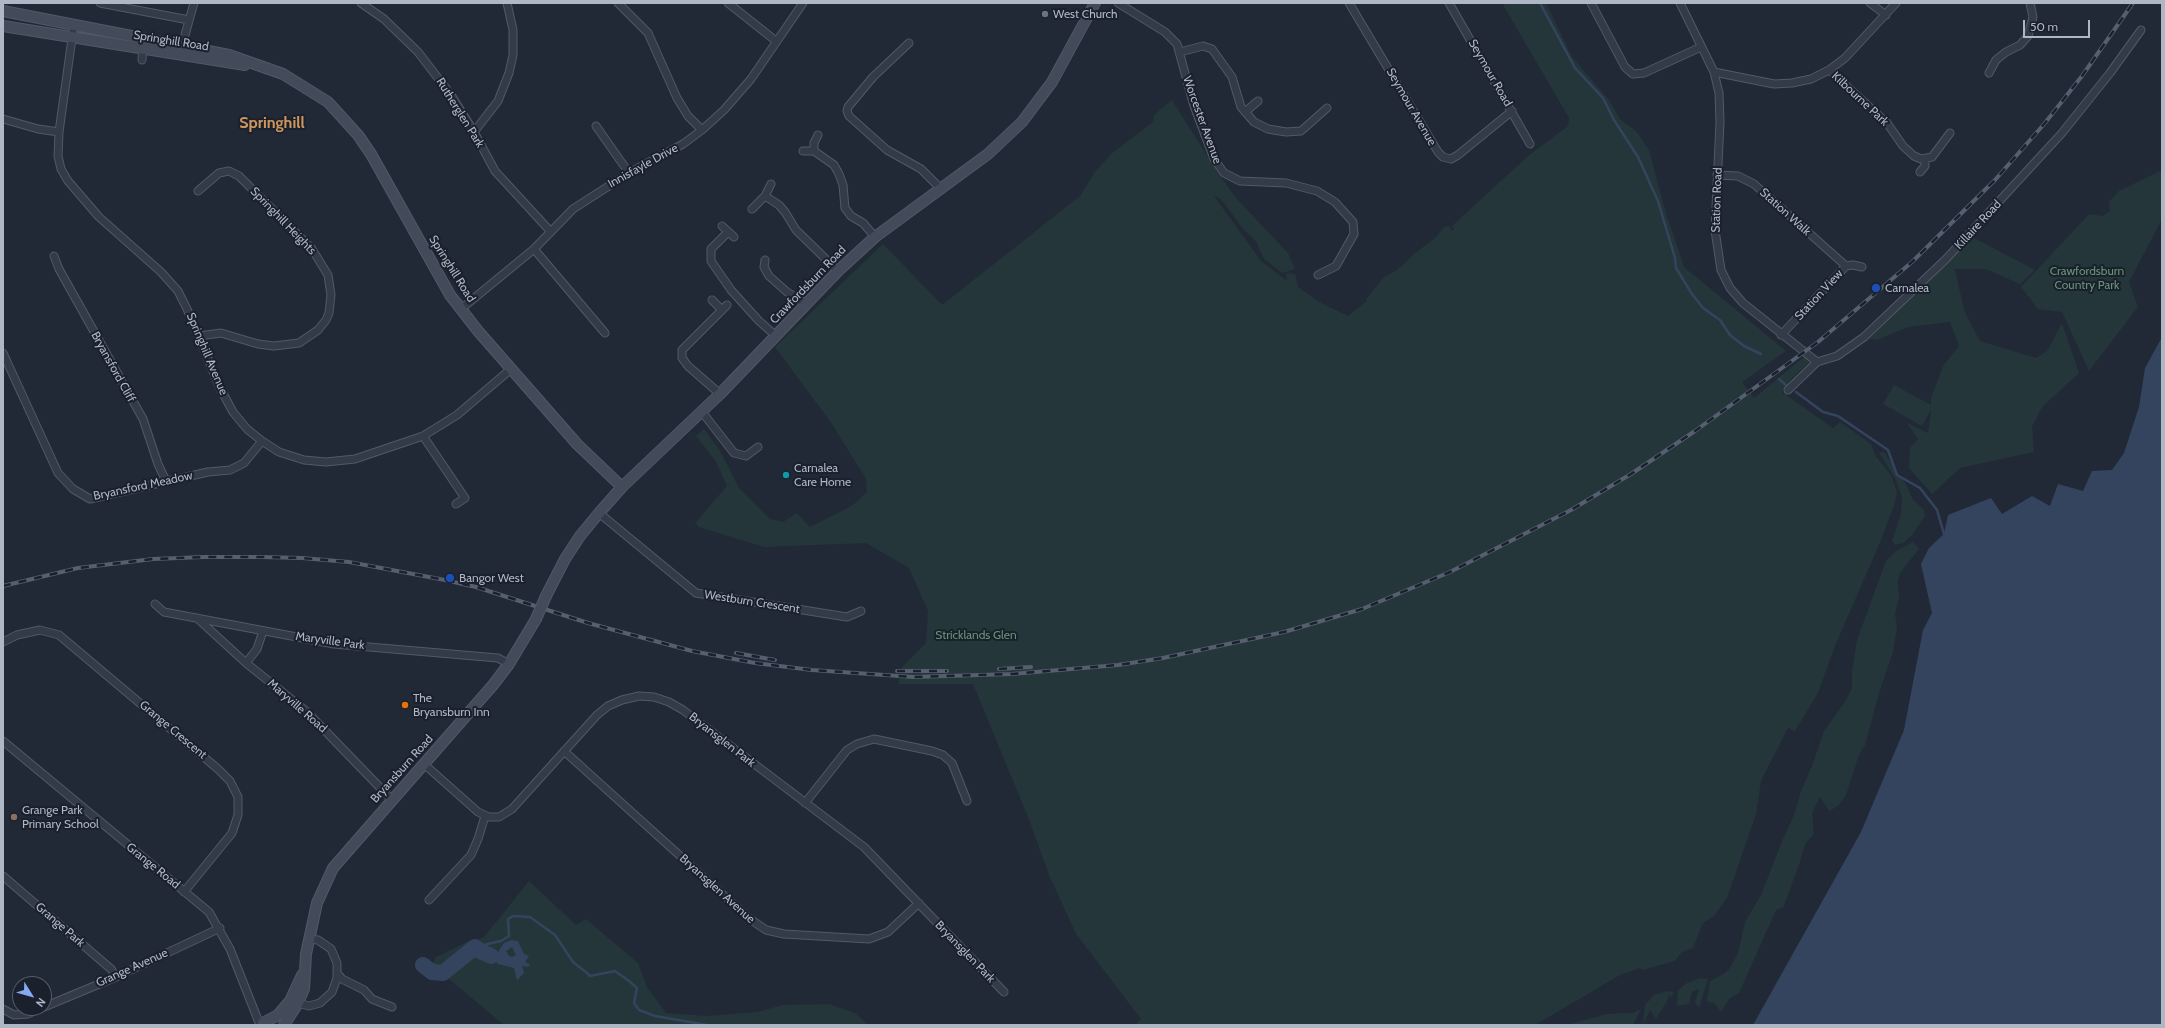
<!DOCTYPE html>
<html>
<head>
<meta charset="utf-8">
<style>
	body { margin:0 }
	#map { position:relative; width:2165px; height:1028px; overflow:hidden; background:#212937; font-family:Cabin,sans-serif }
	canvas { display:block }
	.frame { position:absolute; inset:0; border:4px solid #afb6c4; pointer-events:none }
	.north { position:absolute; left:12px; top:976px; width:40px; height:40px; box-sizing:border-box; background:#1a202c; border:1px solid #565c69; border-radius:50%; rotate:127deg; font-size:11px; font-weight:700; line-height:16px; text-align:center; color:#afb6c4 }
	.north::after { content:''; display:block; margin:auto; width:14px; height:18px; background:#84a8f4; clip-path:polygon(50% 0,100% 100%,50% 72%,0 100%) }
	.scale { position:absolute; left:2023px; top:20px; width:67px; height:18px; box-sizing:border-box; border:2px solid #afb6c4; border-top:0; padding-left:5px; font-size:12px; line-height:14px; white-space:nowrap; color:#afb6c4; -webkit-text-stroke:3px #1a202c; paint-order:stroke }
</style>
</head>
<body>
<div id="map">
<canvas width="2165" height="1028"></canvas>
<div class="frame"></div>
<div class="north">N</div>
<div class="scale">50 m</div>
</div>
<script>
const context = document.querySelector('canvas').getContext('2d');
context.lineJoin = 'round';
function paint(path, color) { context.fillStyle = color; context.fill(path, 'evenodd'); }
const shape = rows => new Path2D(rows.map(r => 'M' + r).join(''));
function stroke(path, color, width, dash) { context.strokeStyle = color; context.lineWidth = width; context.lineCap = dash ? 'butt' : 'round'; context.setLineDash(dash || []); context.stroke(path); }
function label(font, color, halo, rows, align = 'center') {
  context.font = font + ' Cabin,sans-serif'; context.lineWidth = 4; context.setLineDash([]); context.textBaseline = 'middle'; context.strokeStyle = halo; context.fillStyle = color; for (const [text, x, y, turn = 0] of rows) {
    context.save(); context.translate(x, y); context.rotate((+turn || 0) * Math.PI / 180); context.textAlign = isNaN(turn) ? turn : align; if (halo) context.strokeText(text, 0, 0); context.fillText(text, 0, 0); context.restore();
  }
}
paint(shape([
	[1502,3,1546,3,1572,57,1609,100,1620,119,1636,131,1649,150,1665,210,1684,267,1786,351,1742,382,1754,398,1804,357,1810,362,1792,378,1782,392,1833,428,1840,422,1871,444,1875,455,1891,475,1897,492,1894,505,1881,540,1835,646,1818,693,1795,731,1788,728,1761,781,1756,814,1727,898,1714,916,1703,923,1693,948,1682,952,1675,961,1642,970,1640,968,1620,975,1535,1025,1135,1025,1141,1019,1076,934,1049,875,1028,817,973,684,898,684,902,667,926,643,928,611,909,568,866,543,764,547,699,527,695,523,727,486,715,460,696,436,704,429,720,451,739,488,770,519,783,522,797,513,810,527,853,505,867,492,866,479,832,424,775,347,883,244,942,305,1080,196,1095,172,1111,154,1153,122,1154,115,1172,100,1218,173,1236,198,1288,253,1295,269,1282,273,1264,259,1256,241,1243,229,1221,199,1214,196,1261,261,1287,281,1286,273,1295,274,1298,287,1321,303,1348,316,1367,301,1366,299,1383,278,1397,270,1414,254,1435,238,1444,227,1449,226,1452,231,1454,229,1452,226,1528,156,1568,126,1569,118],
	[2162,170,2162,219,2129,282,2138,307,2089,371,2062,312,2038,309,2021,287,2089,214,2103,216,2110,211,2109,202,2119,191],
	[1974,238,2035,270,2020,284,1986,269,1955,269,1964,310,1980,341,2036,358,2047,351,2062,323,2079,373,2042,407,2032,427,2034,452,1960,468,1932,494,1909,468,1910,448,1918,439,1907,423,1928,433,1931,410,1922,426,1883,404,1894,385,1931,405,1931,398,1943,366,1959,346,1950,322,1908,327,1877,340,1869,339,1961,246],
	[1884,452,1907,486,1913,500,1924,510,1925,516,1912,535,1903,543,1895,545,1892,541,1901,514,1902,497,1895,478,1879,453],
	[1913,542,1919,549,1900,573,1898,581,1899,596,1895,614,1897,627,1893,652,1880,690,1865,745,1859,755,1846,795,1838,806,1829,811,1820,797,1812,813,1814,834,1805,844,1800,862,1783,908,1776,910,1739,993,1730,998,1721,1012,1715,1004,1707,1001,1710,981,1725,973,1730,968,1738,953,1745,922,1761,895,1782,841,1794,815,1801,791,1812,766,1824,731,1846,700,1852,687,1852,671,1857,640,1886,561,1896,551],
	[529,881,576,925,586,919,638,963,647,987,666,1013,707,1016,758,1012,782,1005,829,1004,855,1013,868,1025,504,1025,432,965,436,957,467,942,476,941,484,937],
	[1700,978,1708,979,1699,1008,1695,1003,1699,989,1692,992,1689,1004,1677,1006,1678,990,1687,983],
	[1668,991,1674,992,1671,998,1669,994,1667,1001,1656,1019,1650,1010,1643,1025,1645,1005,1654,995],
	[1641,1009,1633,1025,1566,1025,1607,1014,1633,1013]
]), '#243639');
paint(shape([
	[2162,337,2162,1025,1753,1025,1861,832,1904,730,1923,630,1932,613,1921,564,1929,548,1944,534,1948,515,1991,498,2002,514,2032,496,2050,506,2058,484,2083,491,2092,471,2112,470,2124,453,2139,407,2145,368],
	[511,940,518,941,524,954,529,956,525,962,530,964,528,967,522,966,524,973,517,980,514,968,498,964,491,956,498,952,504,943],
	[512,947,516,955,512,957,509,956,506,951]
]), '#35445e');
stroke(shape([
	[1540,3,1575,68,1603,98,1614,120,1638,157,1658,201,1675,258,1676,268,1692,294,1703,308,1720,320,1730,335,1744,346,1761,354],
	[1779,379,1786,385],
	[1796,392,1823,412,1838,416,1888,450,1897,475,1920,488,1937,510,1944,534],
	[475,947,501,941,509,936,508,919,513,916,530,917,555,935,573,962,587,973,590,976,615,971,629,981,637,988,634,1003,639,1010,655,1016,707,1025]
]), '#35445e', 2.5);
stroke(shape([
	[423,965,432,972,443,973,475,947,480,951,491,956]
]), '#35445e', 16);
const street = shape([
	[100,3,189,20],
	[361,3,384,19,418,52,451,95,474,132,495,171,551,232],
	[618,3,648,33,677,98,688,116,702,130],
	[728,3,776,41],
	[1118,3,1165,32,1177,44,1194,106,1214,159,1224,173,1240,181,1286,183,1317,191,1335,202,1353,222,1354,234,1336,266,1318,275],
	[1349,3,1438,152,1443,157,1451,159,1458,155,1512,111],
	[1449,3,1530,144],
	[1591,3,1625,67,1633,74,1644,73,1701,47],
	[1680,3,1714,72,1719,93,1720,122,1715,230,1721,270,1730,288,1743,303,1817,362],
	[1870,3,1886,15],
	[74,24,59,132,58,156,61,169,68,181,99,217,161,272,178,291,187,309,220,388,233,412,247,429,262,441,279,452,304,460,326,462,355,459,423,436,457,415,511,369],
	[909,43,873,77,848,107,847,111,849,116,887,150,921,169,941,189],
	[181,49,194,3],
	[1180,52,1203,46,1212,49,1232,77,1241,107,1254,122,1268,129,1286,132,1301,131,1327,108],
	[142,60,143,45],
	[1829,70,1887,123,1903,146,1914,156,1921,159,1932,157,1950,133],
	[1714,72,1774,84,1792,83,1811,79,1829,70,1845,58,1896,3],
	[1989,73,1996,60,2006,52,2020,45,2028,36,2033,17,2030,3],
	[1245,112,1258,101],
	[3,119,38,129,59,132],
	[596,126,629,173],
	[474,132,498,101,509,73,513,55,513,30,507,3],
	[818,135,814,143,814,151,834,165,839,174,843,185,845,208,851,216,863,223,875,237],
	[803,151,814,151],
	[1920,172,1925,166,1925,159],
	[1717,175,1738,176,1754,184,1846,266],
	[198,191,219,173,229,171,239,176,312,249,328,275,331,295,329,313,326,320,318,330,299,343,274,346,258,344,221,333,199,336],
	[765,196,779,205,785,212,796,230,838,271],
	[752,209,765,196,771,184],
	[722,226,734,237],
	[728,232,711,249,711,261,731,290,759,321,776,336],
	[534,249,605,333],
	[54,256,59,269,143,419,158,464,166,481],
	[765,260,764,267,769,276,787,292,806,304],
	[712,300,722,310],
	[461,309,534,249,573,209,629,173,683,144,702,130,724,110,751,79,803,3],
	[1781,335,1846,266,1853,265,1862,267],
	[3,353,58,473,73,489,90,499,208,472,230,470,244,463,262,441],
	[1788,390,1817,362,1837,356,1864,337,1946,259,2062,133,2110,73,2141,30],
	[720,394,688,366,682,358,682,350,727,305],
	[702,412,734,453,746,456,758,447],
	[423,436,465,498,456,504],
	[599,513,696,593,847,617,861,611],
	[155,604,164,612,334,644,498,658,509,664],
	[197,618,246,663,306,711,392,800],
	[3,642,17,635,40,630,59,635,218,769,230,781,238,797,238,815,232,833,184,892],
	[246,663,257,649,263,631],
	[3,741,209,912,230,949,260,1025],
	[564,751,750,919,766,930,784,934,869,939,888,932,919,903],
	[424,764,478,812,489,817,499,817,512,809,597,715,608,706,622,700,639,696,654,697,669,702,683,710,864,847,1004,992],
	[805,803,847,750,857,744,874,739,932,751,943,755,952,763,967,801],
	[3,876,111,969,116,977],
	[429,900,471,855,478,839,485,816],
	[337,973,342,979,364,990,372,999,392,1007],
	[298,1003,309,1006,320,1003,332,992,337,978,337,963,331,949,318,940,309,939],
	[44,1007,116,977,220,928],
	[3,1009,14,1015,28,1014,41,1008]
]);
const secondary = shape([
	[3,11,229,55,283,74,328,102,358,135,371,154,450,295,478,331,577,444,622,487],
	[3,26,245,65],
	[546,596,565,559,580,536,599,513,622,487,720,394,838,271,875,237,988,154,1022,122,1052,82,1095,3],
	[263,1023,278,1015,290,1001,302,975],
	[284,1025,298,1003,304,989,306,954,317,903,333,868,493,685,509,664,536,619]
]);
stroke(street, '#525965', 9);
stroke(secondary, '#525965', 12);
stroke(street, '#343b48', 7);
stroke(secondary, '#434a5a', 10);
const rail = shape([
	[3,586,78,568,153,559,204,557,261,557,302,558,349,562,445,580,476,587,588,623,692,651,755,663,812,670,914,677,1012,674,1118,665,1163,658,1284,632,1362,609,1450,572,1571,510,1631,474,1695,431,1818,342,1912,262,1995,180,2045,123,2082,76,2133,3],
	[736,653,775,660],
	[999,669,1031,667],
	[897,671,947,671]
]);
stroke(rail, '#565f6f', 4);
stroke(rail, '#1a202c', 2.5, [8]);
const secondaryBridge = shape([
	[536,619,546,596]
]);
stroke(secondaryBridge, '#525965', 12, []);
stroke(secondaryBridge, '#434a5a', 10);
for (const [x, y, r, color] of [
	[1045,14,4,"#6b7280"],
	[1876,288,5,"#1a4fb4"],
	[786,475,4,"#0f9aa8"],
	[450,578,5,"#1a4fb4"],
	[405,705,4,"#e8710a"],
	[14,817,4,"#8d6e63"]
]) { const dot = new Path2D(); dot.arc(x, y, r, 0, 2 * Math.PI); context.fillStyle = color; context.fill(dot); stroke(dot, '#1a202c', 1.5); }
label('12px', '#afb6c4', '#1a202c', [
	["West Church",1053,14],
	["Carnalea",1885,288],
	["Carnalea",794,468],
	["Care Home",794,482],
	["Bangor West",459,578],
	["The",413,698],
	["Bryansburn Inn",413,712],
	["Grange Park",22,810],
	["Primary School",22,824]
], 'left');
label('12px', '#afb6c4', '#1a202c', [
	["Springhill Road",171,41,9],
	["Seymour Road",1490,73,60],
	["Kilbourne Park",1860,99,43],
	["Seymour Avenue",1411,107,60],
	["Rutherglen Park",460,113,58],
	["Worcester Avenue",1202,120,70],
	["Innisfayle Drive",643,166,-29],
	["Station Road",1717,200,-88],
	["Station Walk",1785,212,42],
	["Springhill Heights",283,221,46],
	["Killaire Road",1978,225,-47],
	["Springhill Road",452,269,58],
	["Crawfordsburn Road",808,285,-46],
	["Station View",1819,295,-47],
	["Springhill Avenue",207,354,67],
	["Bryansford Cliff",113,367,61],
	["Bryansford Meadow",143,486,-12],
	["Westburn Crescent",752,602,9],
	["Maryville Park",330,641,8],
	["Maryville Road",297,706,41],
	["Grange Crescent",173,730,40],
	["Bryansglen Park",722,740,38],
	["Bryansburn Road",402,769,-48],
	["Grange Road",153,866,39],
	["Bryansglen Avenue",717,889,42],
	["Grange Park",60,925,41],
	["Bryansglen Park",965,952,46],
	["Grange Avenue",132,968,-24]
]);
label('12px', '#679474', '#1a202c', [
	["Crawfordsburn",2087,271],
	["Country Park",2087,285],
	["Stricklands Glen",976,635]
]);
label('bold 16px', '#cf975f', '#1a202c', [
	["Springhill",272,123]
]);
</script>
</body>
</html>
